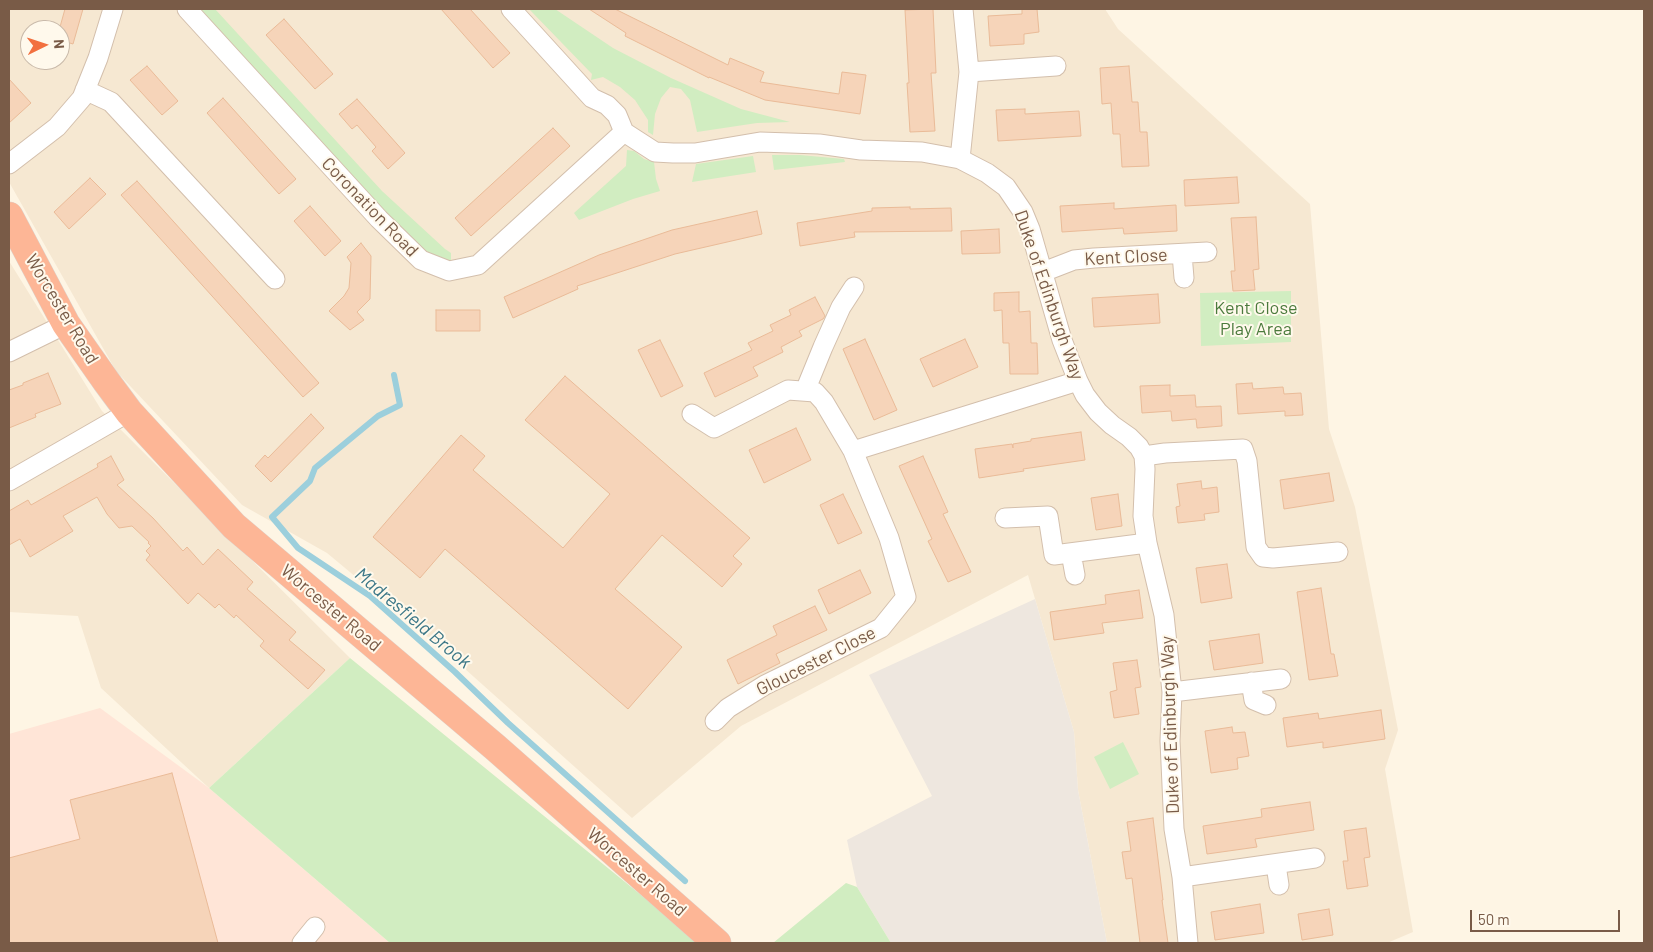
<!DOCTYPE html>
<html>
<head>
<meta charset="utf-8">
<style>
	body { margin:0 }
	#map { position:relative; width:1653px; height:952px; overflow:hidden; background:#fef5e4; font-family:Barlow,sans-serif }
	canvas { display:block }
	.frame { position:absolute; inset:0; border:10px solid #795b47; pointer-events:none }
	.north { position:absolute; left:20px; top:20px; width:50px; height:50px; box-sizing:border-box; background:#fff9ec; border:1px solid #c9baaa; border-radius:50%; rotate:86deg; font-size:14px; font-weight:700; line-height:20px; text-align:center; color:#795b47 }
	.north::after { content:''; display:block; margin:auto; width:18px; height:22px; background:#f2703f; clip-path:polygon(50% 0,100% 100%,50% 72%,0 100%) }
	.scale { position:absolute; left:1470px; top:910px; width:150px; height:22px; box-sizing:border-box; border:2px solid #795b47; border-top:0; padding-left:6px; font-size:15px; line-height:18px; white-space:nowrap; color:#795b47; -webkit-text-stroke:4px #fff9ec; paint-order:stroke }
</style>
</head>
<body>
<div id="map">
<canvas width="1653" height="952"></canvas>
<div class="frame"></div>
<div class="north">N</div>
<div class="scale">50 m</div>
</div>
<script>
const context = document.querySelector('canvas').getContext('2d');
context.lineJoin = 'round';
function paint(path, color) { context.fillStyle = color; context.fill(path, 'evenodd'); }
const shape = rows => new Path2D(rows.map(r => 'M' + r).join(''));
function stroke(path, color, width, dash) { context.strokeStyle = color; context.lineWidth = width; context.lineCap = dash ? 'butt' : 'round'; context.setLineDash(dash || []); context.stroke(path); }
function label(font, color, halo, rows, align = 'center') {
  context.font = font + ' Barlow,sans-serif'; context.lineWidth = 4; context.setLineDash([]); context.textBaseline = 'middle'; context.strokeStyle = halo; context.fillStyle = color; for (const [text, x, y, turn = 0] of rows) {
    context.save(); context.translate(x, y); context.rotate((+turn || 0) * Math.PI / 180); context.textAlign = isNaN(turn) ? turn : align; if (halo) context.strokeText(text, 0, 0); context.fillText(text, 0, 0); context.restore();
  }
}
paint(shape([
	[9,9,1105,9,1118,29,1310,204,1329,429,1355,507,1398,730,1385,769,1413,932,1387,943,1107,943,1078,790,1074,732,1028,575,741,726,632,818,446,652,327,553,242,505,116,371,9,182],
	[30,30,60,30,60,60,30,60],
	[9,261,102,411,350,658,209,788,101,688,78,616,9,612]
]), '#f6e8d2');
paint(shape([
	[100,708,209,788,390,943,9,943,9,734]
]), '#ffe5d7');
paint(shape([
	[1035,599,1074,732,1078,790,1107,943,891,943,857,887,847,840,932,796,869,675]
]), '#eee7df');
paint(shape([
	[197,9,215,9,382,191,445,249,451,253,451,263,421,253],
	[529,9,555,9,613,48,671,78,741,109,790,122,757,123,697,132,690,100,681,89,670,87,661,98,655,114,653,135,648,132,648,120,635,100,620,87,603,77,591,80,592,74],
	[627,150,634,151,644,159,654,162,656,179,660,191,633,199,579,220,574,213,626,166],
	[772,155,800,155,844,159,845,162,774,170],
	[753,156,756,172,692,182,696,164],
	[1291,291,1291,342,1201,346,1200,293],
	[350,658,700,943,390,943,209,788],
	[1123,742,1139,774,1110,789,1094,757],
	[846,883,857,887,891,943,773,943]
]), '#d1edc1');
stroke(shape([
	[394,375,400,405,378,416,315,468,310,481,272,517,298,548,370,596,455,672,508,723,685,881]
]), '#9ccfdc', 6);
const building = shape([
	[65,9,83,9,73,44,60,40,60,27,65,9],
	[441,9,470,9,510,53,493,68,441,9],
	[589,9,615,9,728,65,730,58,764,72,760,82,839,94,842,72,866,75,860,114,765,100,709,77,709,78,625,36,626,33,589,9],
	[933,9,936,73,931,73,935,131,910,132,907,83,909,83,905,10,933,9],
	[1022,9,1037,9,1039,32,1024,34,1024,44,990,46,988,16,1022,14,1022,9],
	[284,19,333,74,315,89,266,35,284,19],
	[147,66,178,101,162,115,130,80,147,66],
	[1129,66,1132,102,1138,102,1140,132,1147,132,1149,166,1122,167,1120,134,1113,134,1111,103,1102,104,1100,68,1129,66],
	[9,79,31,103,9,123,9,79],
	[223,98,296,179,279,194,207,113,223,98],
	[357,99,405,153,388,169,372,151,376,147,357,125,352,129,339,114,357,99],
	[1025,109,1025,114,1079,111,1081,136,998,141,996,110,1025,109],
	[553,128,570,146,471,236,455,218,553,128],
	[1237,177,1239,203,1185,206,1184,180,1237,177],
	[90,178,106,194,69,229,54,212,90,178],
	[137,181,319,383,303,397,121,195,137,181],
	[1114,203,1114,209,1176,205,1177,231,1124,234,1123,228,1062,232,1060,206,1114,203],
	[310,206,341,241,325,256,294,221,310,206],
	[910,207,910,209,951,208,952,231,854,232,855,237,800,246,797,223,872,211,872,208,910,207],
	[757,211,762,234,675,254,577,286,578,289,513,318,504,297,599,255,672,230,757,211],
	[1256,217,1259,269,1253,270,1255,290,1233,291,1231,271,1235,271,1231,218,1256,217],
	[999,229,1000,253,962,254,961,231,999,229],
	[361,243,371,256,370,299,357,312,364,320,350,330,329,311,344,296,349,288,351,263,347,257,361,243],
	[1019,292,1019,312,1030,311,1031,343,1037,343,1038,374,1010,374,1009,343,1003,343,1002,310,994,311,994,293,1019,292],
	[1158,294,1160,323,1094,327,1092,298,1158,294],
	[815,297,825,316,823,319,799,331,802,336,781,347,783,352,753,367,758,376,715,397,704,373,752,350,748,343,773,331,770,325,791,315,789,310,815,297],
	[436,310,480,310,480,331,436,331,436,310],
	[865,339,897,410,874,420,843,349,865,339],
	[965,339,978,367,933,387,920,359,965,339],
	[660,340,683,386,661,397,638,350,660,340],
	[48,373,61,404,35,414,36,417,9,428,9,390,23,385,23,383,48,373],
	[565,376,750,538,733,556,742,564,722,587,662,535,615,589,682,647,628,709,445,549,420,578,373,537,461,435,485,456,473,470,563,548,610,494,525,420,565,376],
	[1252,383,1253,389,1283,387,1284,394,1301,393,1303,415,1285,416,1285,411,1238,414,1236,384,1252,383],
	[1170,385,1170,396,1195,395,1196,407,1221,406,1222,426,1197,428,1196,419,1172,421,1171,411,1142,413,1140,386,1170,385],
	[311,414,324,428,271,482,255,466,265,455,268,458,311,414],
	[796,428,811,460,764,483,749,450,796,428],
	[1081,432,1085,460,1023,469,1024,471,979,478,975,449,1012,444,1013,448,1013,444,1031,441,1031,439,1081,432],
	[111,456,124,480,117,485,153,518,183,551,187,547,203,565,218,549,253,582,247,589,296,632,289,640,325,670,308,689,260,646,264,641,236,615,234,618,219,604,215,608,198,593,188,604,146,560,150,555,146,551,151,546,148,543,149,542,132,526,119,528,107,514,97,497,63,516,73,531,30,557,20,539,9,545,9,511,28,500,31,505,98,467,97,464,111,456],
	[923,456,948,512,943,514,971,572,948,582,928,541,932,539,899,466,923,456],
	[1329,473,1334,501,1284,509,1280,480,1329,473],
	[1201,481,1202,489,1217,487,1219,512,1204,514,1205,520,1178,523,1176,507,1180,506,1177,484,1201,481],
	[843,494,862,533,838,544,820,505,843,494],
	[1118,494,1122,526,1096,530,1091,498,1118,494],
	[1227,564,1232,598,1201,603,1196,568,1227,564],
	[860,570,871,593,829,614,818,590,860,570],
	[1321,588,1331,654,1334,654,1338,676,1309,680,1297,592,1321,588],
	[1139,590,1143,618,1102,623,1104,633,1054,640,1050,612,1106,604,1105,595,1139,590],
	[815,606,827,630,776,654,780,663,738,684,727,660,777,635,773,626,815,606],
	[1259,634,1263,663,1214,670,1209,641,1259,634],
	[1137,660,1141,687,1135,688,1139,714,1114,718,1110,692,1117,690,1113,663,1137,660],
	[1381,710,1385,739,1323,748,1323,742,1287,747,1283,718,1318,713,1319,719,1381,710],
	[1232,727,1233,733,1245,732,1249,756,1237,758,1238,769,1211,773,1205,731,1232,727],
	[172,773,218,943,9,943,9,858,80,839,70,800,172,773],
	[1310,802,1314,830,1255,839,1257,847,1207,854,1203,826,1262,817,1261,809,1310,802],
	[1153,818,1163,900,1162,900,1168,943,1140,943,1132,878,1126,879,1122,852,1131,851,1127,822,1153,818],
	[1366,828,1370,857,1364,858,1368,886,1347,889,1343,861,1348,861,1344,831,1366,828],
	[1260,904,1264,933,1215,940,1211,912,1260,904],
	[1329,909,1333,935,1302,940,1298,914,1329,909]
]);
paint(building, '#f6d4b9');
stroke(building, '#eabb98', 1);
const street = shape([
	[187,9,379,219,421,260,449,271,478,265,624,132],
	[511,9,592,98,607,105,617,115,624,132,655,152,673,153,695,153,760,142,819,144,861,150,922,152,960,159,987,173,1006,187,1023,212,1030,229,1062,340,1078,381,1085,395,1098,412,1112,425,1129,437,1139,447,1144,456,1145,469,1143,516,1147,543,1164,615,1172,692,1170,741,1174,829,1182,877,1188,943],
	[969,72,1056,66],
	[85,90,111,102,275,279],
	[960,159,969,72,963,9],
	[9,164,57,127,82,98,98,58,113,9],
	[1182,254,1184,278],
	[1043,272,1074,260,1094,258,1207,252],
	[9,352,66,324],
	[805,391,823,347,841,307,854,287],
	[692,414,714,428,788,390,815,392,824,402,853,451,889,538,906,597,881,628,765,685,728,708,715,721],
	[853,451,1078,381],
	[1144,456,1165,453,1243,449,1247,461,1256,547,1263,557,1273,558,1338,552],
	[9,481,129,412],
	[1005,518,1048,516,1054,555,1147,543],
	[1071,553,1075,575],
	[1251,682,1254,700,1266,705],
	[1172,692,1281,679],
	[1276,865,1279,885],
	[1182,877,1315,858],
	[302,943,315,927]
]);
const highway = shape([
	[9,216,66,324,106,381,129,412,234,526,496,748,717,943]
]);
stroke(street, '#d3bfac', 21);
stroke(highway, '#dcd4cf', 29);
stroke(street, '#fff', 19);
stroke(highway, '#fdb696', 28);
label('18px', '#795b47', '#fff9ec', [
	["Coronation Road",370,207,46],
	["Kent Close",1126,257,-3],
	["Duke of Edinburgh Way",1049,295,71],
	["Worcester Road",62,309,59],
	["Worcester Road",331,608,40],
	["Gloucester Close",816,661,-27],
	["Duke of Edinburgh Way",1170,725,-92],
	["Worcester Road",637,872,41]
]);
label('18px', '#4b7a3c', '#fff9ec', [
	["Kent Close",1256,308],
	["Play Area",1256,329]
]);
label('italic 19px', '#3c7787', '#fff9ec', [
	["Madresfield Brook",413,618,40]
]);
</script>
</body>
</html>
